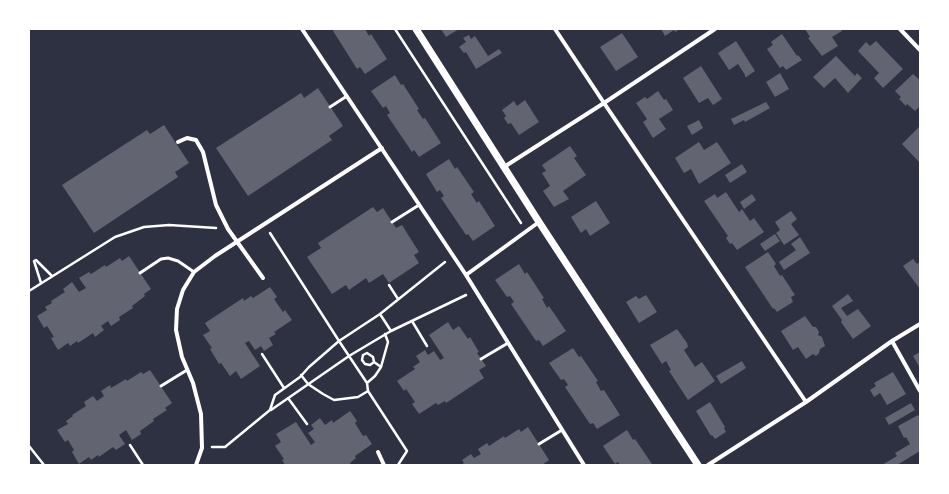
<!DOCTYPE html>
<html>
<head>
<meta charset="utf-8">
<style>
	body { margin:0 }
	#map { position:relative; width:949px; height:494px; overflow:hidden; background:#2d3142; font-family:Lato,sans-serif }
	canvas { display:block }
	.frame { position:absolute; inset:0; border:30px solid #fff; pointer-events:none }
</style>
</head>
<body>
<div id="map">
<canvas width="949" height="494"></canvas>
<div class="frame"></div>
</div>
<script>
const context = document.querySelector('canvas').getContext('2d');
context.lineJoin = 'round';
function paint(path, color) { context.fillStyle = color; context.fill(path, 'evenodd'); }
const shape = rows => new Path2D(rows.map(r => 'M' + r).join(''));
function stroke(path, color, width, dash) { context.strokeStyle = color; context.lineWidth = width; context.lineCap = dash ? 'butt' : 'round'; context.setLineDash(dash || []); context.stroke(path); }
paint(shape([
	[336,29,365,29,369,36,371,34,387,59,365,74,360,67,357,69,340,42,333,31],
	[441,29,459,29,446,37],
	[661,29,680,29,675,32,674,30,665,36],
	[805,29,841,29,842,31,832,37,838,46,822,56,808,38,810,37],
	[622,33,638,57,616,71,600,47],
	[782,34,797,56,798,55,802,60,786,70,783,66,780,68,767,49,773,45,771,42],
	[469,35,471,39,475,36,488,56,499,49,502,53,476,69,466,52,464,53,459,47,466,42,463,38],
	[736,41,755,71,746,77,745,77,745,75,738,64,729,70,718,53],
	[876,41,903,69,883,88,874,78,879,73,858,51,866,42,870,46],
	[836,56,855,76,857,73,862,78,848,93,835,78,824,88,813,77],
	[701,66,722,99,713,105,708,98,699,103,683,78],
	[780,73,789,89,775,97,766,82],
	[913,74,920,80,920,106,915,111,907,104,906,106,899,99,901,97,895,91],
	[395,75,401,85,403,84,419,109,417,110,423,119,425,118,441,143,419,157,414,150,412,152,387,115,390,113,386,106,383,108,371,91],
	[318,88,343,126,329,136,332,140,248,196,216,148,301,93,304,98],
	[658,91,664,100,666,99,673,110,659,119,666,129,653,138,643,122,647,119,636,103,645,97,647,99],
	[525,100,539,122,519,135,511,123,508,124,504,118,506,116,502,110,514,101,517,106],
	[766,102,770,108,745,122,744,120,734,125,731,119],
	[699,120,703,128,692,135,687,126],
	[164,125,189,163,175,172,178,177,94,233,62,185,147,130,150,134],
	[920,126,920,161,919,162,902,144],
	[699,142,704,150,717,142,731,163,699,184,691,169,684,173,675,158],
	[570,146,577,156,574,158,586,175,563,191,569,199,554,207,543,191,550,186,542,173,546,171,542,165],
	[449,159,455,169,457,167,474,192,471,194,477,203,479,201,495,226,473,241,468,234,466,235,441,198,444,196,440,190,437,192,426,174],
	[742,164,747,172,730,183,725,175],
	[726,192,739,212,742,209,750,221,754,218,764,232,737,250,732,243,730,244,726,238,728,236,704,201,715,194,717,198],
	[752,194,756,200,744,209,740,202],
	[596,201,610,223,590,236,586,229,581,233,571,217],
	[373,207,377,212,383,208,396,228,402,225,419,252,414,255,419,263,389,283,383,274,369,283,366,278,349,290,346,285,332,294,307,257,321,248,318,243],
	[791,211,797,219,791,224,799,235,784,245,776,233,780,230,775,222],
	[775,234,780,241,765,251,760,244],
	[800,237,810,253,784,270,779,262,796,250,791,244],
	[768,252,776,264,774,266,780,276,782,275,795,295,791,297,793,302,777,312,774,308,773,309,745,267],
	[129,256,151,289,144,294,145,296,132,306,133,308,119,317,120,320,111,326,108,321,101,326,104,330,95,337,93,333,78,343,77,341,70,346,68,343,58,350,51,338,54,337,47,326,44,328,37,316,47,310,45,307,52,303,51,301,65,292,63,289,72,282,79,292,86,288,79,278,89,272,91,274,105,265,106,267,120,258,122,261],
	[913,259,917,264,920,262,920,289,903,266],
	[519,264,525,274,527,272,544,298,542,299,547,308,549,306,566,331,543,346,539,340,536,341,511,304,514,302,510,296,507,297,495,280],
	[270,287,277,297,274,299,283,312,285,310,292,320,274,332,276,334,269,338,273,345,264,351,261,346,255,350,249,341,245,343,260,366,241,379,236,371,230,376,221,363,219,364,210,349,212,348,203,335,210,331,205,323,243,298,244,301,251,296,253,298],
	[848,294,853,301,841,308,847,316,858,309,871,326,853,339,841,322,842,320,832,306],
	[646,295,657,312,639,323,626,302,636,296,639,299],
	[805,316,813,327,816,327,819,332,818,335,822,337,825,346,820,349,819,353,816,356,813,354,806,359,798,347,793,350,781,331],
	[448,322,453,330,459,326,468,339,470,337,479,352,477,353,486,366,479,370,484,378,446,403,445,401,438,405,436,403,419,414,412,404,415,402,406,389,404,391,397,381,415,369,413,367,420,362,416,356,425,350,428,355,434,351,440,360,444,358,429,335],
	[677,329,687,343,688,347,684,350,695,367,702,362,715,381,688,400,669,371,671,370,666,361,662,364,650,345],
	[573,348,579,357,581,356,598,381,596,382,601,391,604,390,620,415,597,429,593,423,590,424,565,387,568,385,564,379,561,380,549,363],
	[920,352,920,368,913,356],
	[742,361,746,368,721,384,716,376],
	[150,370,172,403,165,408,167,410,153,419,154,421,140,431,141,434,132,440,126,430,119,435,125,444,116,450,113,447,99,457,98,455,91,460,89,457,79,464,72,452,74,450,68,440,65,442,57,430,68,424,66,421,73,416,72,415,86,406,84,402,93,396,97,401,104,396,101,391,110,385,111,388,126,379,127,381,141,372,143,374],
	[893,372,906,394,887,405,880,393,874,397,870,390,876,386,874,383],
	[710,402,725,427,724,428,726,432,715,439,712,435,711,436,696,411],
	[911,403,915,410,889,425,885,418],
	[350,411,357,421,355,423,363,436,366,435,372,444,355,456,356,458,350,463,351,465,285,465,282,460,284,459,275,446,281,442,276,434,296,422,311,445,315,442,308,433,314,429,311,425,320,418,325,425,332,420,333,423],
	[918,415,920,418,920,451,897,465,882,465,897,456,895,453,910,444,906,437,904,438,898,426],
	[528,427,549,460,542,465,461,465,464,463,462,460,471,454,474,458,481,454,478,449,487,443,489,446,504,436,505,438,519,429,521,432],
	[627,430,633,440,635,439,652,464,650,465,620,465,618,462,615,464,603,446]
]), '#626471');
stroke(shape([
	[395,29,521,223],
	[270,233,339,341,367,383,368,391,407,451,398,465],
	[41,283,34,261,36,260,52,276],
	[389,285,398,299],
	[29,291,115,237,144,227,169,225,216,228],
	[380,314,391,331],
	[412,321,427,346],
	[262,354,284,388],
	[374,362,370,365,365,364,362,360,363,355,367,353,373,357,374,362,381,367],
	[301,375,308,384,323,394,334,400,358,397,368,391],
	[367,383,375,376,381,367,388,342,385,334],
	[288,398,307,424],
	[271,410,349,356,391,331,466,295],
	[130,445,143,465],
	[29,446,44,465],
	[212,447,225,447,270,410,275,395,300,377,309,367,339,341,380,314,445,262]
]), '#fff', 2.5);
stroke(shape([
	[330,107,347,96],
	[392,222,419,205],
	[140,273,161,259,168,258,178,261,194,272],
	[481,359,508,343],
	[161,386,187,370],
	[539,444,562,430]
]), '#fff', 3);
stroke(shape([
	[302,29,466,275,584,465],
	[555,29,604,103,806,402],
	[900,29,920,50],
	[178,142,187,138,196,140,203,152,216,205,228,229,263,278],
	[504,167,604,103,715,29],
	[466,275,539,222],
	[892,341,920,391],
	[378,452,384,465],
	[196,465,202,448,201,414,193,383,182,357,176,330,177,309,183,290,194,272,215,256,382,148],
	[708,465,806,402,892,341,920,324]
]), '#fff', 4);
stroke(shape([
	[416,29,539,222,698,465]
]), '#fff', 7);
</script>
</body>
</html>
